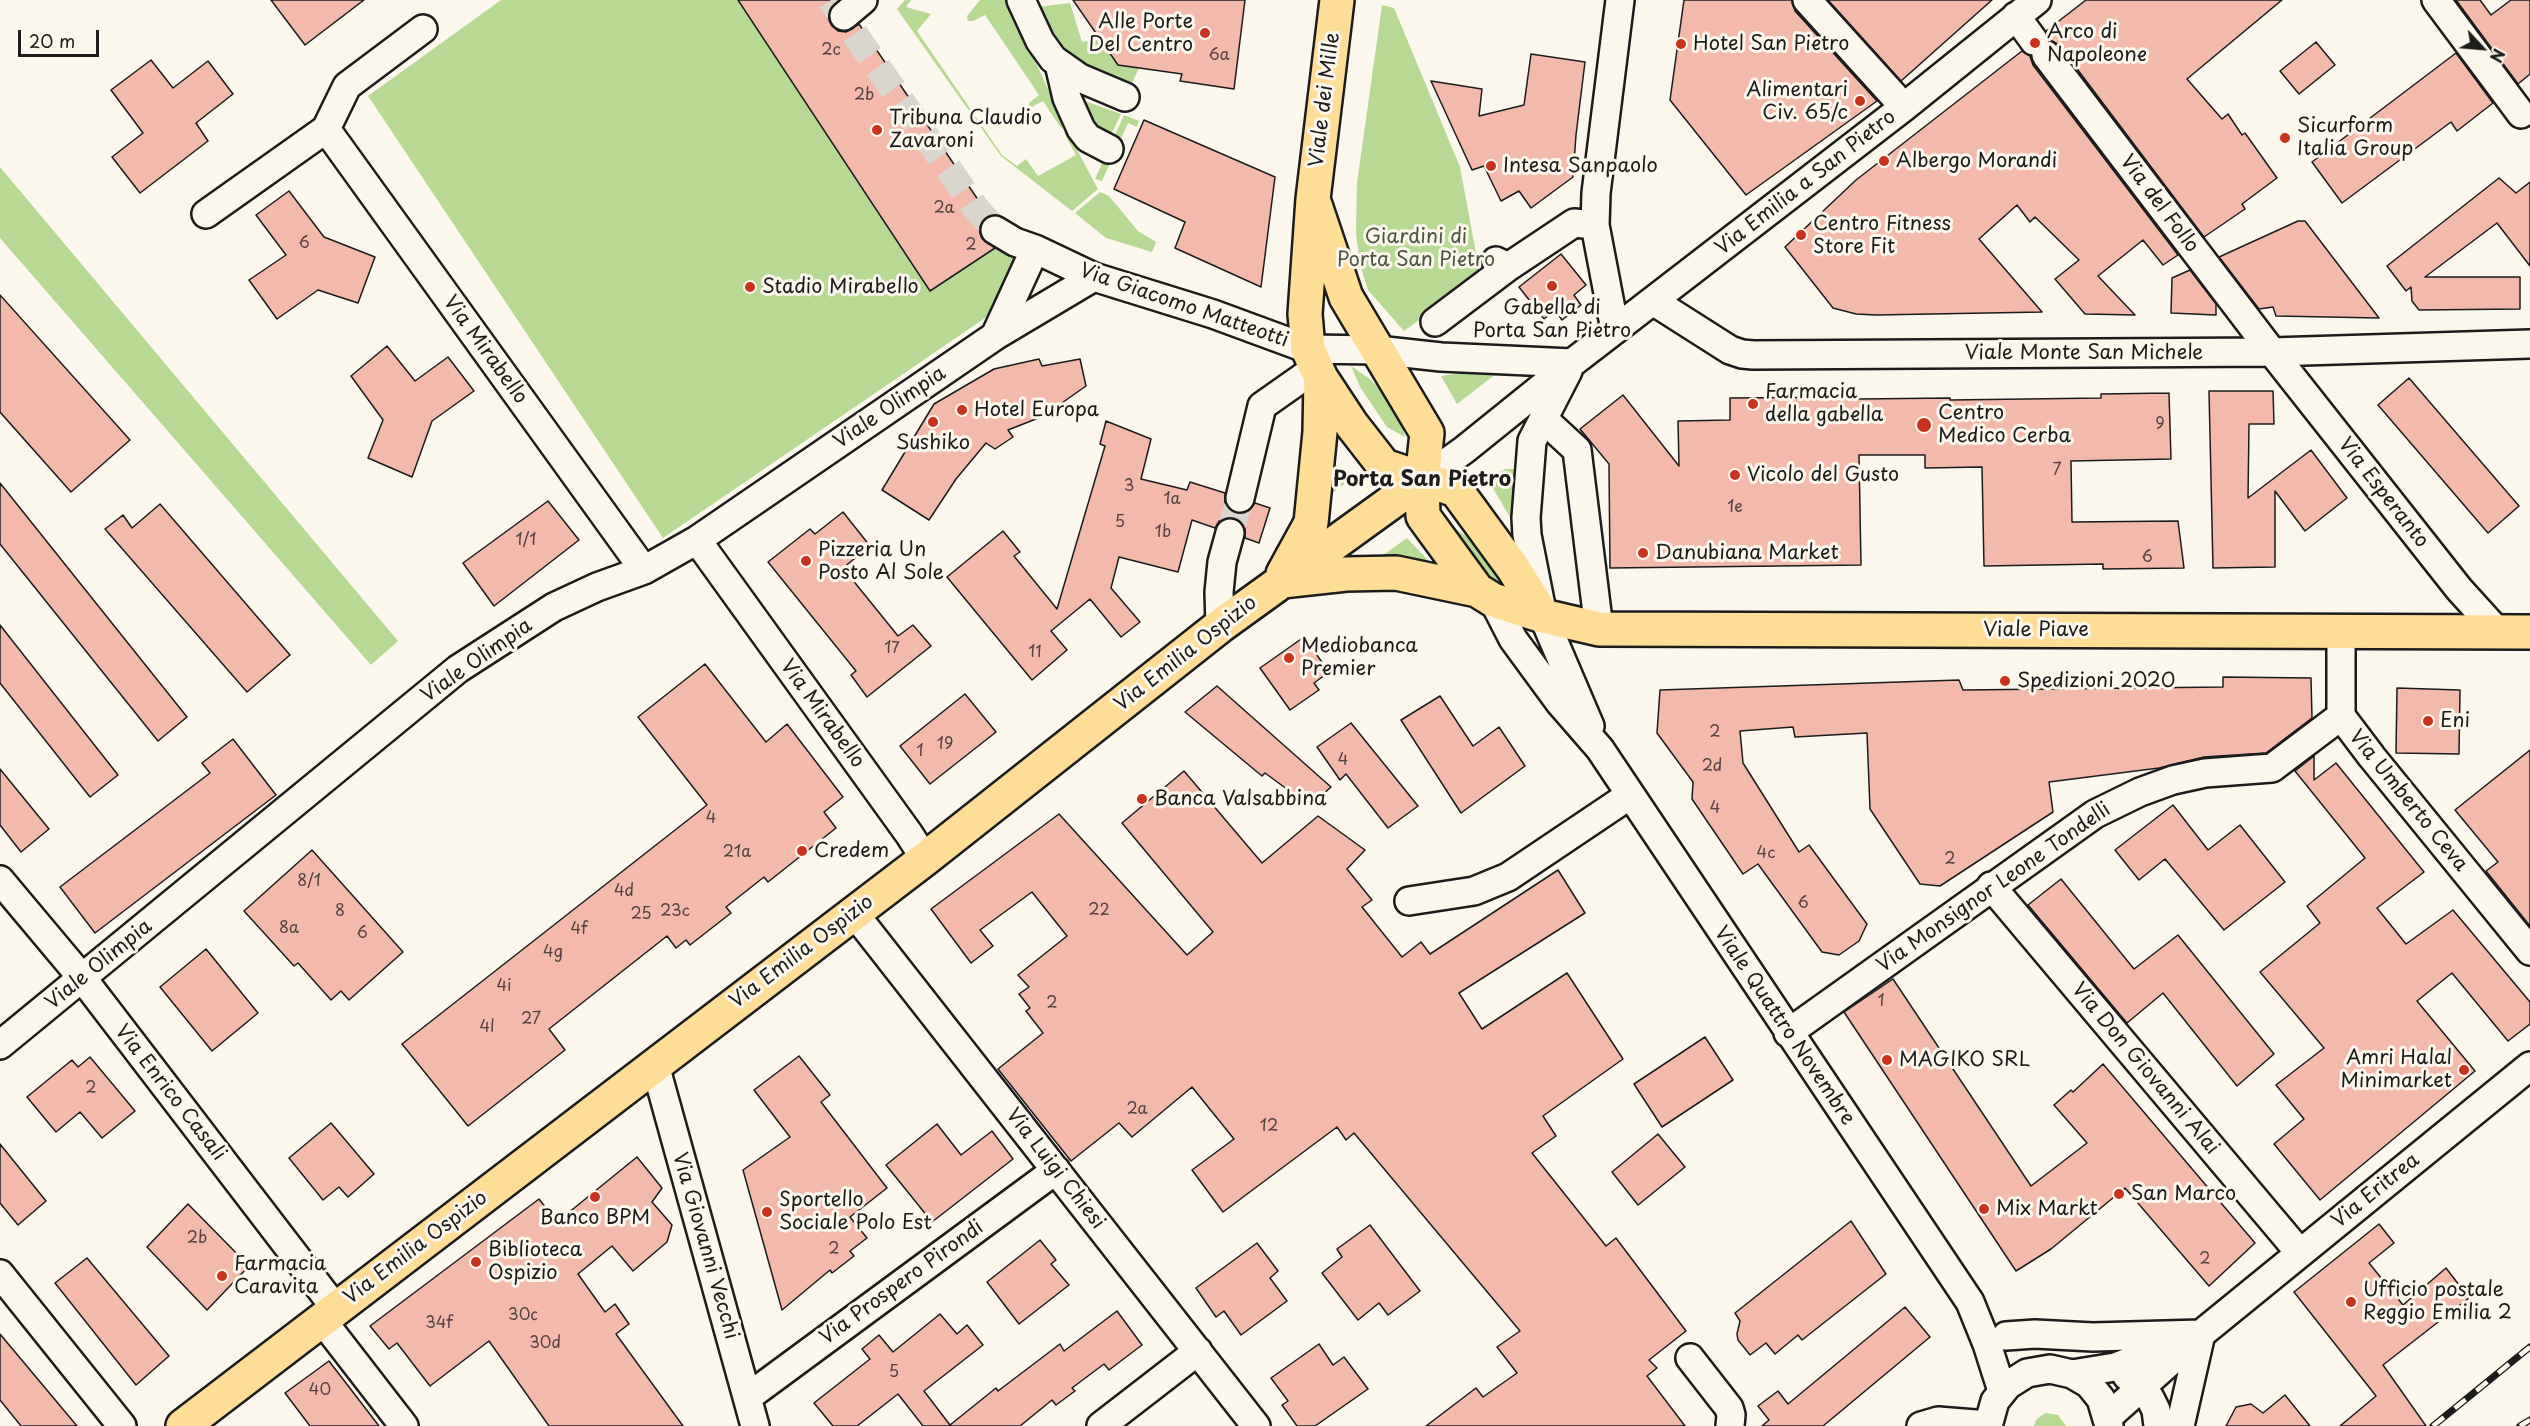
<!DOCTYPE html>
<html>
<head>
<meta charset="utf-8">
<style>
	body { margin:0 }
	#map { position:relative; width:2530px; height:1426px; overflow:hidden; background:#fbf7ec; font-family:"Playpen Sans",sans-serif }
	canvas { display:block }
	.north { position:absolute; left:2452px; top:18px; width:60px; height:60px; -webkit-text-stroke:4px #fbf7ec; paint-order:stroke; rotate:116deg; font-size:16px; font-weight:700; line-height:24px; text-align:center; color:#1c1c1c }
	.north::after { content:''; display:block; margin:auto; width:21px; height:27px; background:#1c1c1c; clip-path:polygon(50% 0,100% 100%,50% 72%,0 100%) }
	.scale { position:absolute; left:18px; top:30px; width:81px; height:27px; box-sizing:border-box; border:3px solid #1c1c1c; border-top:0; padding-left:8px; font-size:18px; line-height:21px; white-space:nowrap; color:#1c1c1c; -webkit-text-stroke:4px #fbf7ec; paint-order:stroke }
</style>
</head>
<body>
<div id="map">
<canvas width="2530" height="1426"></canvas>
<div class="north">N</div>
<div class="scale">20 m</div>
</div>
<script>
const context = document.querySelector('canvas').getContext('2d');
context.lineJoin = 'round';
function paint(path, color) { context.fillStyle = color; context.fill(path, 'evenodd'); }
const shape = rows => new Path2D(rows.map(r => 'M' + r).join(''));
function stroke(path, color, width, dash) { context.strokeStyle = color; context.lineWidth = width; context.lineCap = dash ? 'butt' : 'round'; context.setLineDash(dash || []); context.stroke(path); }
function label(font, color, halo, rows, align = 'center') {
  context.font = font + ' "Playpen Sans",sans-serif'; context.lineWidth = 6; context.setLineDash([]); context.textBaseline = 'middle'; context.strokeStyle = halo; context.fillStyle = color; for (const [text, x, y, turn = 0] of rows) {
    context.save(); context.translate(x, y); context.rotate((+turn || 0) * Math.PI / 180); context.textAlign = isNaN(turn) ? turn : align; if (halo) context.strokeText(text, 0, 0); context.fillText(text, 0, 0); context.restore();
  }
}
paint(shape([
	[501,0,842,0,1019,258,988,316,663,538,368,96],
	[905,0,911,0,906,7,931,14,917,31,1002,155,1017,166,1026,159,1038,176,1076,155,1064,133,1067,131,1098,189,1072,211,1001,156,897,9],
	[980,0,1007,0,1065,126,1061,128,1043,101,1032,107,1029,106,1029,103,1039,95,985,15,973,21,968,21,967,16],
	[1070,3,1082,42,1100,38,1118,65,1139,68,1130,87,1091,70,1052,40,1037,7],
	[1382,5,1394,8,1460,167,1479,269,1461,290,1404,331,1368,290,1361,268,1356,234,1357,183],
	[1074,97,1121,114,1109,139,1096,133],
	[1124,115,1139,121,1137,127,1128,123,1102,181,1095,179],
	[0,167,398,641,371,665,0,238],
	[1100,192,1109,196,1138,231,1156,242,1152,252,1106,238,1075,213],
	[1351,366,1370,379,1388,398,1400,419,1405,437,1387,427,1360,387],
	[1505,367,1457,404,1441,376],
	[1329,459,1352,478,1326,498],
	[1506,469,1519,469,1515,526,1487,478],
	[1445,521,1466,536,1503,583,1484,575],
	[1407,538,1438,571,1372,563],
	[2045,1413,2058,1415,2066,1426,2034,1426,2036,1420]
]), '#b8d993');
const building = shape([
	[271,0,364,0,305,45,271,0],
	[738,0,839,0,829,11,828,18,832,26,838,31,846,32,859,24,989,216,982,221,979,230,982,238,995,248,930,291,738,0],
	[1073,0,1245,0,1234,89,1180,81,1182,74,1118,65,1073,0],
	[1684,0,1792,0,1795,11,1877,101,1746,195,1670,100,1684,0],
	[1828,0,1992,0,1901,81,1828,0],
	[2086,0,2282,0,2187,79,2222,119,2228,114,2242,135,2245,133,2277,178,2242,204,2245,209,2204,237,2059,45,2050,40,2046,31,2086,0],
	[2456,0,2480,0,2491,15,2511,0,2530,0,2530,74,2518,84,2456,0],
	[2316,42,2335,65,2299,94,2280,71,2316,42],
	[2022,51,2030,56,2033,65,2178,255,2163,265,2143,240,2098,276,2135,315,2085,314,2055,279,2079,260,2035,217,2030,222,2017,205,1979,239,2042,312,1876,315,1856,314,1833,308,1785,247,1856,180,2022,51],
	[2456,53,2493,103,2457,131,2451,122,2342,203,2312,162,2456,53],
	[1531,54,1585,62,1576,135,1573,177,1531,208,1519,191,1501,201,1484,166,1472,170,1431,81,1482,89,1479,116,1524,105,1531,54],
	[151,60,173,88,208,61,233,94,196,123,208,141,140,193,112,157,143,133,111,90,151,60],
	[1144,120,1275,177,1261,287,1175,248,1185,222,1114,189,1144,120],
	[2499,178,2516,193,2530,182,2530,266,2497,223,2425,277,2520,277,2520,309,2419,310,2412,301,2411,287,2406,291,2387,266,2499,178],
	[289,191,324,237,375,257,358,303,318,290,277,319,249,280,286,255,256,215,289,191],
	[2298,221,2305,221,2379,318,2276,316,2273,307,2259,309,2219,257,2298,221],
	[1561,254,1586,285,1574,295,1581,305,1562,320,1555,310,1544,319,1519,287,1561,254],
	[2190,270,2216,304,2216,315,2171,313,2172,278,2190,270],
	[0,295,130,440,71,492,0,412,0,295],
	[387,346,415,381,448,357,474,391,432,421,412,477,368,458,383,420,351,376,387,346],
	[1039,359,1042,366,1080,359,1086,386,1059,405,1052,406,1053,409,1041,417,1008,430,1013,437,995,449,986,443,956,479,929,520,882,490,934,404,994,369,1039,359],
	[2409,378,2519,506,2488,533,2378,405,2409,378],
	[2209,391,2273,391,2274,424,2249,424,2248,498,2311,450,2347,498,2305,531,2275,491,2275,567,2213,568,2209,391],
	[2169,393,2171,459,2071,461,2072,522,2178,521,2184,568,2103,569,2103,564,1984,566,1982,467,1925,468,1925,455,1859,455,1861,565,1610,568,1609,464,1580,429,1623,395,1679,466,1678,421,1730,420,1730,398,1859,397,1858,399,1950,398,1950,400,2101,398,2101,394,2169,393],
	[1106,421,1151,439,1141,479,1187,490,1190,482,1225,493,1225,503,1230,510,1237,513,1245,513,1255,503,1270,508,1259,543,1245,538,1245,528,1241,522,1235,518,1225,518,1219,521,1215,528,1192,520,1178,572,1119,557,1111,588,1140,622,1121,637,1090,599,1051,631,1067,650,1032,680,947,577,1003,531,1020,552,1014,556,1057,609,1105,446,1100,444,1106,421],
	[0,483,187,717,158,741,0,544,0,483],
	[548,501,579,540,494,606,463,563,548,501],
	[160,504,290,655,247,692,105,529,123,515,132,528,160,504],
	[843,512,870,546,843,568,898,636,913,625,931,646,867,697,851,675,856,671,768,562,810,529,815,534,843,512],
	[0,625,118,775,90,797,0,683,0,625],
	[1304,637,1329,672,1314,683,1319,690,1290,710,1260,668,1304,637],
	[705,664,766,742,787,724,843,797,824,812,836,828,768,882,764,877,726,907,731,913,690,945,686,940,676,948,667,936,549,1029,565,1050,468,1126,402,1044,707,805,638,717,705,664],
	[2223,677,2311,678,2312,718,2266,753,2204,757,2159,768,2049,782,2053,812,1940,886,1920,884,1870,809,1867,733,1795,737,1793,727,1740,731,1743,763,1799,852,1809,845,1867,924,1859,941,1839,955,1822,952,1758,864,1743,874,1692,799,1693,782,1657,733,1660,690,1959,680,1963,690,2223,687,2223,677],
	[1217,686,1331,787,1310,806,1265,773,1262,776,1185,712,1217,686],
	[2397,688,2460,690,2459,754,2396,753,2397,688],
	[965,694,996,732,930,784,900,746,965,694],
	[1440,696,1473,746,1499,727,1525,766,1461,813,1401,720,1440,696],
	[1351,723,1418,806,1388,828,1346,774,1340,780,1317,747,1351,723],
	[233,739,276,795,95,933,60,887,210,773,202,763,233,739],
	[2530,750,2530,926,2486,871,2498,862,2455,810,2530,750],
	[2314,756,2314,780,2336,763,2424,872,2377,908,2406,944,2453,910,2530,1002,2530,1024,2508,1041,2452,973,2417,1001,2475,1071,2320,1200,2274,1144,2304,1119,2276,1085,2324,1048,2260,972,2320,923,2307,906,2365,858,2295,771,2314,756],
	[0,769,49,829,21,852,0,825,0,769],
	[1184,771,1262,863,1318,816,1365,850,1347,869,1372,900,1362,907,1402,957,1421,942,1430,954,1558,870,1585,913,1459,993,1482,1029,1567,973,1623,1059,1543,1116,1556,1136,1532,1153,1606,1246,1616,1238,1686,1331,1649,1360,1657,1368,1647,1376,1685,1426,1426,1426,1476,1388,1483,1397,1517,1373,1497,1347,1520,1331,1354,1133,1346,1140,1337,1127,1223,1212,1192,1170,1234,1139,1192,1087,1132,1137,1119,1123,1071,1161,998,1069,1043,1033,1026,1011,1030,1008,1019,994,1029,987,1018,975,1067,936,1032,892,980,930,993,946,971,963,931,909,1059,814,1187,955,1213,932,1122,823,1184,771],
	[2173,805,2208,850,2240,825,2285,882,2224,930,2165,859,2139,880,2115,850,2173,805],
	[312,850,403,952,349,1000,341,991,331,1000,298,963,294,966,244,911,312,850],
	[2061,879,2134,969,2178,935,2274,1054,2237,1086,2163,993,2127,1023,2028,905,2061,879],
	[206,949,258,1013,212,1051,160,987,206,949],
	[1893,979,2031,1186,2087,1143,2054,1105,2071,1090,2073,1092,2103,1064,2255,1243,2209,1286,2125,1188,2051,1249,2016,1271,1844,1012,1893,979],
	[1705,1037,1733,1080,1662,1127,1634,1084,1705,1037],
	[799,1056,830,1095,821,1102,887,1188,850,1217,867,1238,850,1251,854,1256,832,1273,830,1270,782,1310,743,1170,790,1137,754,1090,799,1056],
	[90,1057,135,1111,102,1138,80,1112,56,1132,27,1097,72,1060,78,1067,90,1057],
	[331,1123,374,1174,348,1197,339,1187,323,1200,289,1158,331,1123],
	[937,1124,961,1155,992,1131,1013,1159,932,1222,886,1165,937,1124],
	[1658,1134,1685,1167,1638,1205,1612,1172,1658,1134],
	[0,1144,46,1201,18,1225,0,1203,0,1144],
	[637,1157,662,1188,652,1202,672,1225,667,1242,633,1271,612,1246,578,1274,605,1312,615,1304,629,1324,616,1334,683,1426,549,1426,489,1341,430,1386,397,1343,389,1349,370,1326,539,1199,557,1222,637,1157],
	[188,1204,249,1266,207,1310,147,1247,188,1204],
	[1851,1221,1886,1274,1802,1340,1798,1335,1775,1354,1766,1343,1750,1355,1738,1340,1737,1334,1740,1321,1735,1313,1851,1221],
	[2379,1224,2394,1243,2369,1263,2403,1305,2446,1268,2469,1298,2383,1365,2426,1426,2340,1426,2376,1396,2294,1292,2379,1224],
	[1370,1225,1420,1291,1388,1315,1379,1303,1358,1320,1322,1273,1342,1257,1337,1249,1370,1225],
	[1040,1240,1056,1260,1051,1264,1069,1285,1019,1324,987,1282,1040,1240],
	[1257,1243,1278,1271,1270,1278,1287,1301,1241,1335,1224,1311,1216,1317,1196,1288,1257,1243],
	[87,1258,169,1356,136,1385,55,1283,87,1258],
	[1905,1307,1930,1337,1823,1426,1762,1426,1769,1420,1758,1406,1778,1391,1788,1404,1905,1307],
	[1117,1311,1142,1345,1109,1370,1104,1364,1072,1388,1075,1391,1056,1405,1052,1400,1020,1426,923,1426,898,1394,857,1426,833,1426,814,1403,870,1359,862,1349,879,1335,893,1352,940,1314,957,1334,967,1325,983,1345,924,1391,950,1425,996,1388,998,1391,1060,1344,1064,1351,1117,1311],
	[0,1334,77,1426,21,1426,0,1400,0,1334],
	[1319,1344,1333,1365,1344,1357,1368,1389,1315,1426,1297,1426,1282,1405,1288,1401,1271,1378,1319,1344],
	[329,1361,379,1426,310,1426,285,1393,329,1361],
	[2285,1395,2310,1426,2226,1426,2236,1407,2251,1404,2263,1413,2285,1395]
]);
paint(building, '#f3b9ab');
stroke(building, '#1c1c1c', 1.5);
stroke(shape([
	[831,0,975,207,995,230],
	[1230,533,1240,498]
]), '#dad6cd', 27, [27, 14]);
const minor = shape([
	[1021,0,1040,41,1053,59,1080,78,1125,97],
	[1807,0,1904,107],
	[2436,0,2521,114],
	[844,16,863,0],
	[2016,16,2034,41],
	[2046,55,2272,352,2459,589,2498,632],
	[1059,64,1067,98,1081,129,1088,138,1109,149],
	[326,129,347,86,423,29],
	[206,214,326,129,644,570],
	[995,230,1015,242,1035,249,1094,277,1213,314,1308,349,1377,350,1441,357,1572,363],
	[1496,261,1508,267,1574,223,1595,225],
	[1653,301,1730,350,1742,354,1753,355,2272,352,2530,344],
	[1435,322,1508,267],
	[1615,330,1595,225,1596,193,1620,0],
	[995,336,1035,249],
	[1568,371,1532,441,1526,518,1527,535,1543,616,1590,726],
	[1541,424,1551,426,1577,450,1599,629],
	[1422,480,1464,450,1572,363,1904,107,2037,0],
	[1240,498,1262,406,1316,368],
	[697,540,909,834,925,859],
	[1493,600,1513,639,1560,703,1600,749,1970,1302,1987,1344,2002,1391],
	[1220,626,1219,592,1222,562,1230,533],
	[2341,631,2341,716,2372,757,2530,951],
	[0,880,83,979,336,1309],
	[1991,886,2300,1253],
	[1409,901,1474,891,1508,877,1630,795],
	[854,913,1256,1426],
	[1788,1033,2095,814,2140,792,2173,780,2205,773,2272,768,2341,716],
	[0,1045,458,669,554,607,597,587,644,570,697,540,995,336,1094,277],
	[655,1065,755,1426],
	[0,1274,122,1426],
	[322,1320,404,1426],
	[2006,1336,2035,1334,2093,1337,2201,1334],
	[1690,1358,1729,1408,1731,1415,1730,1426],
	[2072,1374,2115,1367,2183,1341],
	[2127,1376,2142,1387,2150,1398,2156,1410,2158,1426],
	[748,1397,1056,1170],
	[2108,1417,2201,1334,2530,1066],
	[1101,1426,1198,1351],
	[1921,1426,1938,1421,1988,1425],
	[1988,1426,1995,1401,2008,1385,2027,1373,2050,1369,2072,1374,2089,1384,2101,1399,2109,1426],
	[2180,1426,2201,1334]
]);
const major = shape([
	[1337,0,1313,199,1305,314,1308,349,1321,378,1352,425,1384,466,1456,490,1513,568,1543,616],
	[1313,199,1346,297,1427,433,1422,480,1423,516,1477,590,1493,600,1543,616,1599,629,2530,632],
	[1283,574,1311,523,1320,432,1321,378],
	[1282,581,1346,574,1396,573,1477,590],
	[183,1426,925,859,1220,626,1422,480]
]);
stroke(minor, '#1c1c1c', 32);
stroke(major, '#1c1c1c', 38);
stroke(minor, '#fbf7ec', 27);
stroke(major, '#fedd96', 33);
const rail = shape([
	[2433,1426,2530,1347],
	[2520,1426,2530,1420]
]);
stroke(rail, '#1c1c1c', 7);
stroke(rail, '#fbf7ec', 4.5, [14]);
for (const [x, y, r, color] of [
	[1205,33,6,"#c8321e"],
	[2035,43,6,"#c8321e"],
	[1681,44,6,"#c8321e"],
	[1860,101,6,"#c8321e"],
	[877,130,6,"#c8321e"],
	[2285,138,6,"#c8321e"],
	[1884,161,6,"#c8321e"],
	[1491,166,6,"#c8321e"],
	[1801,235,6,"#c8321e"],
	[1552,286,6,"#c8321e"],
	[750,287,6,"#c8321e"],
	[1753,404,6,"#c8321e"],
	[962,410,6,"#c8321e"],
	[933,422,6,"#c8321e"],
	[1924,425,8,"#c8321e"],
	[1735,475,6,"#c8321e"],
	[1643,553,6,"#c8321e"],
	[806,561,6,"#c8321e"],
	[1289,658,6,"#c8321e"],
	[2005,681,6,"#c8321e"],
	[2428,721,6,"#c8321e"],
	[1142,799,6,"#c8321e"],
	[802,851,6,"#c8321e"],
	[1887,1060,6,"#c8321e"],
	[2464,1070,6,"#c8321e"],
	[2119,1194,6,"#c8321e"],
	[595,1197,6,"#c8321e"],
	[1984,1209,6,"#c8321e"],
	[767,1212,6,"#c8321e"],
	[476,1262,6,"#c8321e"],
	[222,1276,6,"#c8321e"],
	[2351,1302,6,"#c8321e"]
]) { const dot = new Path2D(); dot.arc(x, y, r, 0, 2 * Math.PI); context.fillStyle = color; context.fill(dot); stroke(dot, '#fbf7ec', 2); }
label('16px', '#524340', null, [
	["2c",831,51],
	["6a",1219,56],
	["2b",864,96],
	["2a",944,209],
	["6",304,244],
	["2",971,246],
	["9",2160,425],
	["7",2057,471],
	["3",1129,487],
	["1a",1172,500],
	["1e",1735,508],
	["5",1120,523],
	["1b",1163,533],
	["1/1",526,541],
	["6",2147,558],
	["17",892,649],
	["11",1035,653],
	["2",1715,733],
	["19",945,745],
	["1",920,752],
	["4",1343,761],
	["2d",1712,767],
	["4",1715,809],
	["4",711,819],
	["21a",737,853],
	["4c",1766,854],
	["2",1950,860],
	["8/1",309,882],
	["4d",624,892],
	["6",1803,904],
	["22",1099,911],
	["8",340,912],
	["23c",675,912],
	["25",641,915],
	["8a",289,929],
	["4f",579,930],
	["6",362,934],
	["4g",553,953],
	["4i",504,987],
	["1",1881,1002],
	["2",1052,1004],
	["27",531,1020],
	["4l",487,1028],
	["2",91,1089],
	["2a",1137,1110],
	["12",1269,1127],
	["2b",197,1239],
	["2",834,1250],
	["2",2205,1260],
	["30c",523,1316],
	["34f",439,1324],
	["30d",545,1344],
	["5",894,1373],
	["40",320,1391]
]);
label('20px', '#1c1c1c', '#fbf7ec', [
	["Alle Porte",1193,22,"right"],
	["Del Centro",1193,45,"right"],
	["Arco di",2047,32],
	["Napoleone",2047,55],
	["Hotel San Pietro",1693,44],
	["Alimentari",1848,90,"right"],
	["Civ. 65/c",1848,113,"right"],
	["Tribuna Claudio",889,118],
	["Zavaroni",889,141],
	["Sicurform",2297,126],
	["Italia Group",2297,149],
	["Albergo Morandi",1896,161],
	["Intesa Sanpaolo",1503,166],
	["Centro Fitness",1813,224],
	["Store Fit",1813,247],
	["Stadio Mirabello",762,287],
	["Gabella di",1552,308,"center"],
	["Porta San Pietro",1552,331,"center"],
	["Farmacia",1765,392],
	["della gabella",1765,415],
	["Hotel Europa",974,410],
	["Centro",1938,413],
	["Medico Cerba",1938,436],
	["Sushiko",933,443,"center"],
	["Vicolo del Gusto",1747,475],
	["Pizzeria Un",818,550],
	["Posto Al Sole",818,573],
	["Danubiana Market",1655,553],
	["Mediobanca",1301,646],
	["Premier",1301,669],
	["Spedizioni 2020",2017,681],
	["Eni",2440,721],
	["Banca Valsabbina",1154,799],
	["Credem",814,851],
	["Amri Halal",2452,1058,"right"],
	["Minimarket",2452,1081,"right"],
	["MAGIKO SRL",1899,1060],
	["San Marco",2131,1194],
	["Sportello",779,1200],
	["Sociale Polo Est",779,1223],
	["Mix Markt",1996,1209],
	["Banco BPM",595,1218,"center"],
	["Biblioteca",488,1250],
	["Ospizio",488,1273],
	["Farmacia",234,1264],
	["Caravita",234,1287],
	["Ufficio postale",2363,1290],
	["Reggio Emilia 2",2363,1313]
], 'left');
label('20px', '#1c1c1c', '#fbf7ec', [
	["Viale dei Mille",1325,100,-83],
	["Via Emilia a San Pietro",1806,183,-38],
	["Via del Follo",2159,204,53],
	["Via Giacomo Matteotti",1184,306,19],
	["Via Mirabello",485,350,54],
	["Viale Monte San Michele",2084,353],
	["Viale Olimpia",890,408,-34],
	["Via Esperanto",2383,493,52],
	["Viale Piave",2036,630],
	["Via Emilia Ospizio",1186,654,-38],
	["Viale Olimpia",477,661,-35],
	["Via Mirabello",822,714,54],
	["Via Umberto Ceva",2408,801,51],
	["Via Monsignor Leone Tondelli",1994,888,-35],
	["Via Emilia Ospizio",802,952,-37],
	["Viale Olimpia",99,965,-39],
	["Viale Quattro Novembre",1784,1026,56],
	["Via Don Giovanni Alai",2145,1069,50],
	["Via Enrico Casali",170,1093,52],
	["Via Luigi Chiesi",1055,1169,52],
	["Via Eritrea",2376,1191,-39],
	["Via Giovanni Vecchi",705,1246,74],
	["Via Emilia Ospizio",416,1248,-37],
	["Via Prospero Pirondi",902,1283,-36]
]);
label('20px', '#4b5540', '#fbf7ec', [
	["Giardini di",1416,237],
	["Porta San Pietro",1416,260]
]);
label('bold 21px', '#1c1c1c', '#fbf7ec', [
	["Porta San Pietro",1422,480]
]);
</script>
</body>
</html>
